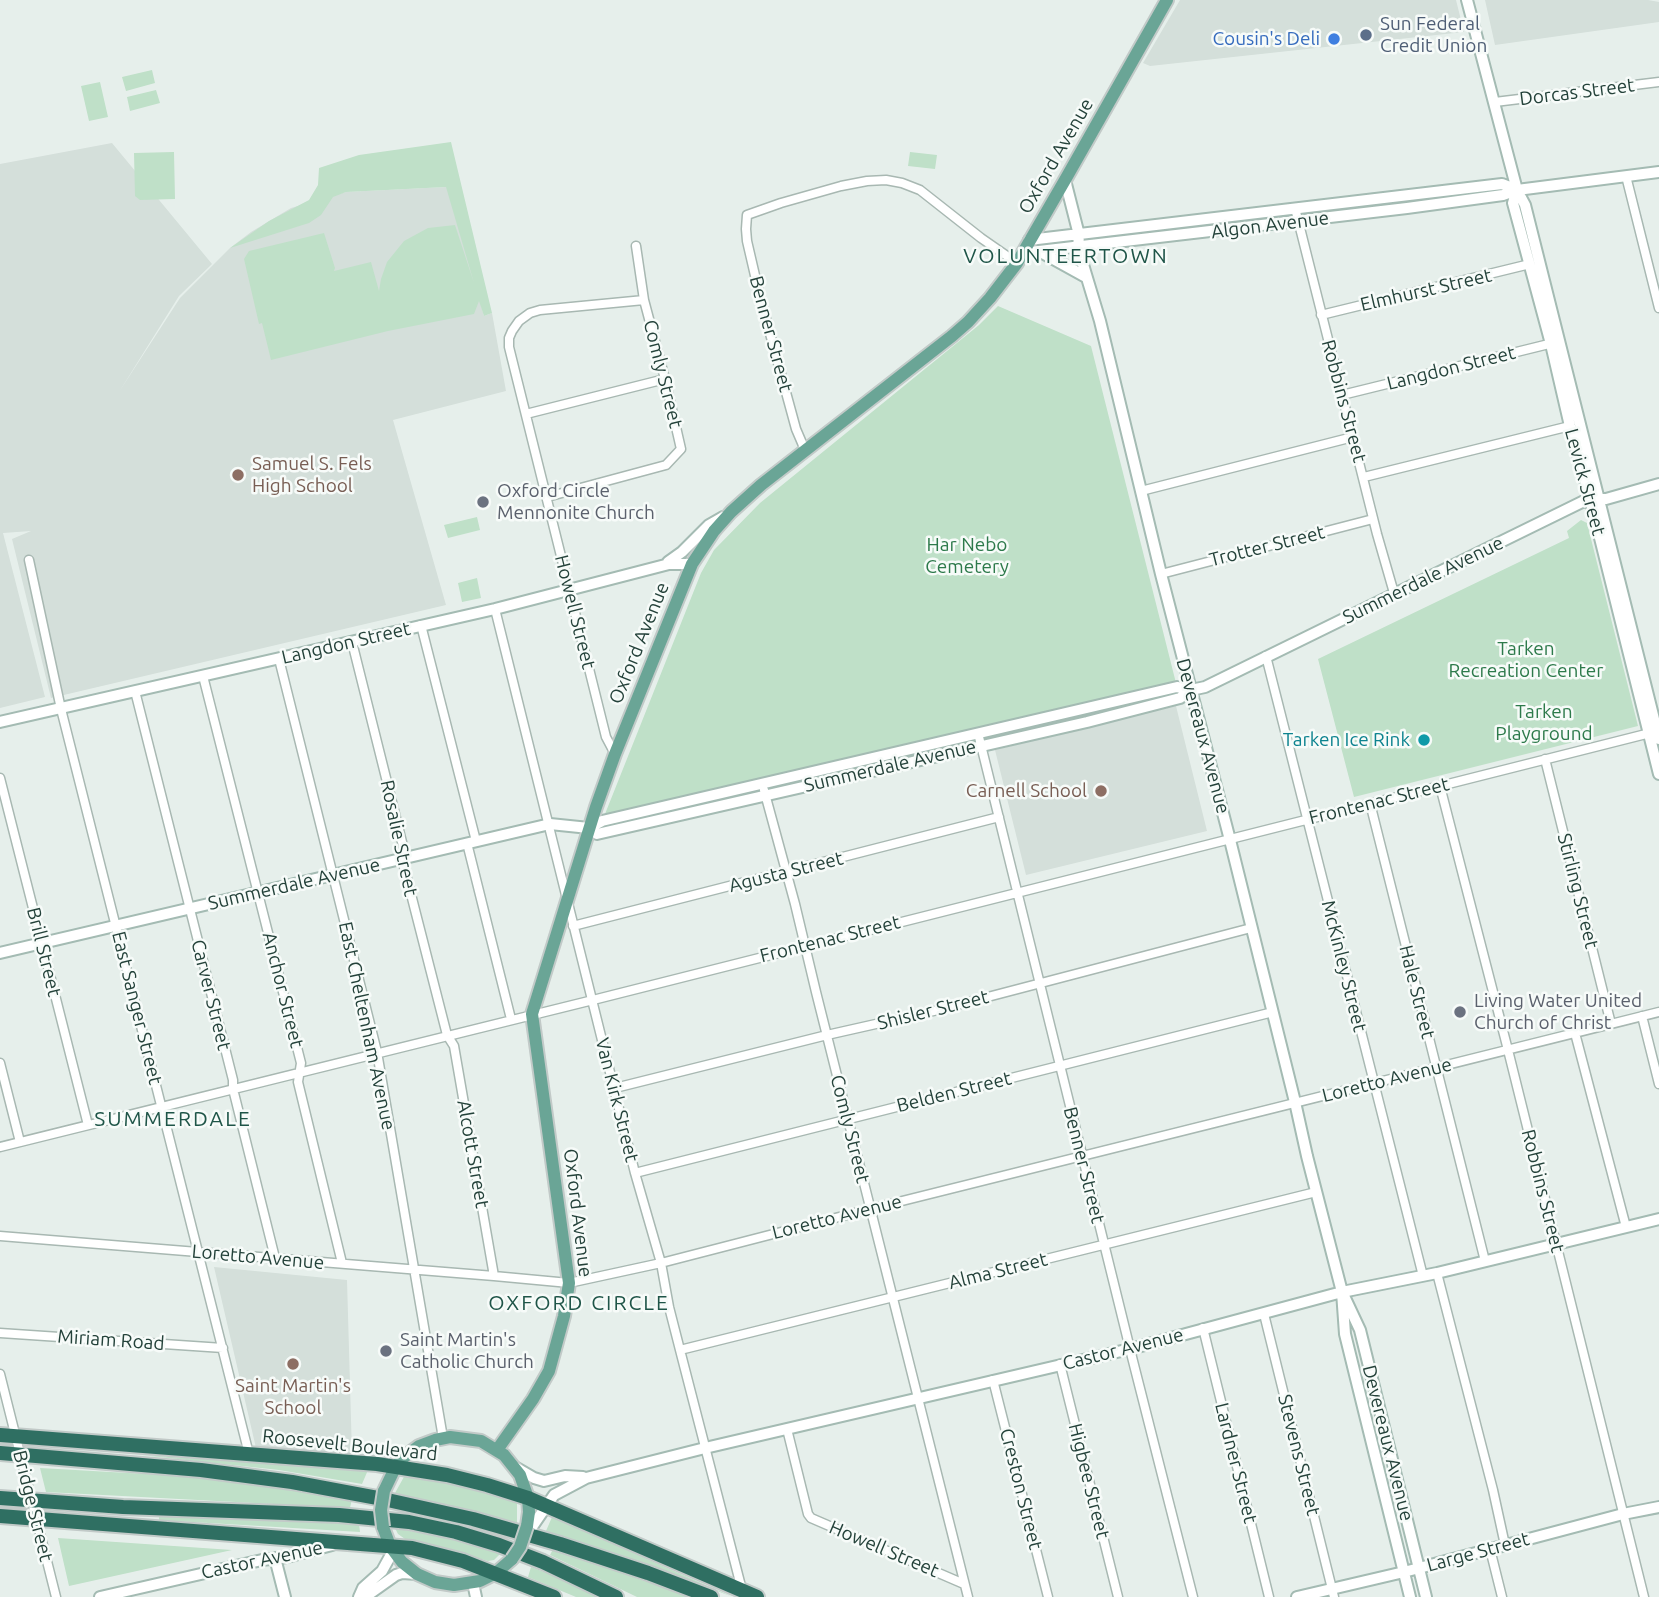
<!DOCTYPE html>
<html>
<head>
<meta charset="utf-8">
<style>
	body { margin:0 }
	canvas { display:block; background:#e6efeb }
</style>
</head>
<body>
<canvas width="1659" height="1597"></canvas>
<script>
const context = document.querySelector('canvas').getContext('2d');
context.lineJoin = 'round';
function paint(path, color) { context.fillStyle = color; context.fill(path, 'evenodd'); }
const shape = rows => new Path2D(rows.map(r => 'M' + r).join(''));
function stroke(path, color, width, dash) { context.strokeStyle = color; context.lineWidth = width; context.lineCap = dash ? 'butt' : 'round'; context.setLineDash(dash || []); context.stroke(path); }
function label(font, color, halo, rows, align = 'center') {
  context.font = font + ' Ubuntu,sans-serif'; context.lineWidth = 5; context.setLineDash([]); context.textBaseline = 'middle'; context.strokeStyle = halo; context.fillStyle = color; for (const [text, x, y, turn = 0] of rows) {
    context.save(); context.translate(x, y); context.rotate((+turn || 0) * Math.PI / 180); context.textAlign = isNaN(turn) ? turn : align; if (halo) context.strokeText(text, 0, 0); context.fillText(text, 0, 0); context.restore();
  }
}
paint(shape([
	[1180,0,1456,0,1464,32,1150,66,1143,63],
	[1485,0,1648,0,1659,2,1659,22,1495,45],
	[112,143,212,264,179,296,119,392,180,298,230,248,251,232,291,208,346,192,447,187,484,316,492,313,506,391,393,420,446,605,51,698,12,539,31,531,3,533,45,697,0,708,0,164],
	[1176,706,1207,831,1026,875,995,750],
	[214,1267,347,1280,352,1454,256,1448]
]), '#d4dfda');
paint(shape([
	[152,70,155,83,126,91,122,77],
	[100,82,108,117,89,121,81,86],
	[156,90,160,103,130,111,127,97],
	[451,142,492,313,484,316,479,301,474,314,388,331,271,360,262,323,259,324,244,259,249,251,324,233,335,268,334,271,371,262,379,291,381,279,387,262,404,241,428,228,455,225,474,283,446,187,346,192,333,197,321,215,309,223,230,248,269,221,309,200,318,185,319,168,359,155],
	[174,152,175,199,140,200,135,196,134,153],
	[910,152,937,155,935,169,908,166],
	[998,306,1091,346,1176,683,605,814,701,573,714,550,760,503,979,325],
	[477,517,480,530,448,538,444,525],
	[1581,520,1587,523,1638,726,1354,797,1318,659,1569,538,1567,531],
	[477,578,481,598,462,602,458,583],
	[141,1455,368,1470,362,1484,279,1470],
	[40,1468,234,1479,352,1499,350,1508,46,1492],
	[405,1475,437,1480,474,1489,517,1503,517,1523,395,1493],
	[159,1514,359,1524,360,1532,159,1520],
	[552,1517,733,1597,641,1562,546,1531],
	[395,1528,459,1541,500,1554,494,1560,488,1561,451,1550,405,1539,398,1534],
	[58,1538,232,1550,69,1586],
	[553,1549,690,1597,637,1597,550,1555],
	[531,1567,565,1580,597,1597,576,1597,528,1577]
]), '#bfe0c8');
const street = shape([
	[1495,102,1659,82],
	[1626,176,1659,308],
	[1295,208,1377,534,1394,593],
	[1321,315,1530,264],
	[1342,395,1553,343],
	[526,414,665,379],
	[805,450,796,429,760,297,747,241,746,229,747,215,781,203,841,186,867,181,886,180,902,183,920,190,981,238,1017,263],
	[1364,477,1570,426],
	[1141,491,1353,437],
	[547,497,666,465,681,449,665,379,644,300,636,246],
	[29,560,61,709,249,1454],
	[1161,574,1373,519],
	[495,609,635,1173,661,1263,669,1307,680,1350,742,1590],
	[421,625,476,841],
	[352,642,404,850,402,859,447,1035,454,1046,494,1276],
	[1266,656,1423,1276],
	[279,659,377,1052,443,1438],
	[203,676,301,1063,298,1082,342,1263],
	[135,691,233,1080,233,1089,275,1258],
	[978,733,1133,1361,1193,1597],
	[615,754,606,737,509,347,509,338,512,331,519,321,530,313,540,310,644,300],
	[1545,759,1611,1024],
	[0,778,88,1125],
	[1440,786,1508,1050,1644,1597],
	[764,790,795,904,816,992,968,1597],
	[1370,803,1485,1261],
	[467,843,511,1019],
	[573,926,999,817],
	[1642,1016,1659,1084],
	[1575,1033,1626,1227],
	[0,1063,20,1142],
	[615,1088,827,1035,938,1010,1251,928],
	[0,1147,593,1000,1654,732],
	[635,1173,1273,1012],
	[0,1236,494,1276,569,1283,661,1263,870,1209,1659,1012],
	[1437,1273,1493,1490,1505,1545],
	[1264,1314,1334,1597],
	[1203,1328,1269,1597],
	[0,1333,223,1348],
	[680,1350,1316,1192],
	[1060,1364,1118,1597],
	[0,1374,56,1597],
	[993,1380,1048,1597],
	[787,1429,808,1514,811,1518,964,1584],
	[1490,1549,1502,1597]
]);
const secondary = shape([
	[1467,0,1517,190,1525,205,1659,739],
	[1065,180,1079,235,1078,248,1100,321,1161,574,1230,840,1295,1102,1307,1156,1342,1292,1345,1334,1410,1597],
	[1517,190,1513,203,1551,344,1570,426,1594,514,1659,774],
	[1029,240,1502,184,1517,190],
	[1039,251,1086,277],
	[1022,253,1407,208,1503,195,1517,190,1659,172],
	[668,562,682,552,709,525,723,517],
	[0,722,495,609,669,564,692,564],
	[589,828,602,821,1177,687,1191,690,1205,687,1582,502,1599,499,1606,499,1659,484],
	[0,953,550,824,589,828,597,834,1087,722,1180,698,1191,690],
	[1345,1298,1360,1330,1426,1597],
	[515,1467,534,1478,544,1481,565,1476,583,1477],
	[532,1527,554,1495,586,1478,705,1448,1130,1349,1342,1292,1437,1273,1659,1219],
	[275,1558,285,1597],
	[473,1583,476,1597],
	[100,1597,262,1560,287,1557,332,1545],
	[359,1597,363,1588,382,1571,393,1551],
	[365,1597,396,1575,402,1573,417,1574],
	[1297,1597,1404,1572,1623,1514,1659,1507]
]);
const primary = shape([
	[497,1450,533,1399,549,1371,564,1316,569,1283,532,1014,596,807,615,754,692,564,714,531,731,512,761,485,952,336,968,322,990,298,1017,263,1065,180,1167,0],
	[384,1491,396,1466,403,1458,419,1446,435,1440,450,1437,481,1441,504,1455,520,1475,528,1498,529,1512,527,1526],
	[383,1527,390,1546,402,1562,417,1574,435,1582,454,1585,480,1581,496,1573,512,1559]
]);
const highway = shape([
	[0,1435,377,1464,447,1475,487,1485,528,1498,757,1597],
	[0,1453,201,1470,292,1482,383,1499,473,1519,560,1544,648,1573,711,1597],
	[0,1498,123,1507,339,1515,409,1522,456,1532,499,1545,543,1562,616,1597],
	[0,1516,412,1548,463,1561,554,1597]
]);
stroke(street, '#a8b8b2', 11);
stroke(secondary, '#a4bbb3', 14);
stroke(primary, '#c2cac8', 16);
stroke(highway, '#c2cac8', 18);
stroke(street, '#fff', 8);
stroke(secondary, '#fff', 10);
stroke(primary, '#6aa596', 12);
stroke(highway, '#2f6f62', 14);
const primaryBridge = shape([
	[383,1527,381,1510,384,1491],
	[512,1559,520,1547,527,1526]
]);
stroke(primaryBridge, '#c2cac8', 16, []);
stroke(primaryBridge, '#6aa596', 12);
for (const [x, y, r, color] of [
	[1366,35,7,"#5c6f8a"],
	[1334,39,7,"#3f7fe0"],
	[238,475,7,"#8d6e63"],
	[483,502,7,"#6b7280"],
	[1424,740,7,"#0f9aa8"],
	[1101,791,7,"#8d6e63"],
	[1460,1012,7,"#6b7280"],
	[386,1351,7,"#6b7280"],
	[293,1364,7,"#8d6e63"]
]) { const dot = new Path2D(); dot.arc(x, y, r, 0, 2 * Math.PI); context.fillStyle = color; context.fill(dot); stroke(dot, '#f7fbf9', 2.5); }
label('19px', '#4e5e75', '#f7fbf9', [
	["Sun Federal",1380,24],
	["Credit Union",1380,46]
], 'left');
label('19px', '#366cbe', '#f7fbf9', [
	["Cousin's Deli",1320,39]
], 'right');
label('19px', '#24423a', '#f7fbf9', [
	["Dorcas Street",1577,92,-7],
	["Oxford Avenue",1056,156,-60],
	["Algon Avenue",1270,225,-7],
	["Elmhurst Street",1426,290,-13],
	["Benner Street",771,334,75],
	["Langdon Street",1451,368,-14],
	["Comly Street",663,374,76],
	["Robbins Street",1344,401,75],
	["Levick Street",1585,482,75],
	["Trotter Street",1267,546,-14],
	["Summerdale Avenue",1423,580,-26],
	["Howell Street",575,612,76],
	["Langdon Street",346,643,-13],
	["Oxford Avenue",639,643,-68],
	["Devereaux Avenue",1203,736,75],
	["Summerdale Avenue",890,766,-13],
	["Frontenac Street",1379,801,-14],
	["Rosalie Street",399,838,78],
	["Agusta Street",786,872,-14],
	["Summerdale Avenue",294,884,-13],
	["Stirling Street",1578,891,76],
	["Frontenac Street",830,939,-14],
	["Brill Street",44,952,76],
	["McKinley Street",1344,966,76],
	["Anchor Street",283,990,76],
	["Hale Street",1417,992,76],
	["Carver Street",211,995,76],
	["East Sanger Street",137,1008,76],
	["Shisler Street",933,1010,-14],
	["East Cheltenham Avenue",367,1026,78],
	["Loretto Avenue",1387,1080,-14],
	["Belden Street",954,1092,-14],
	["Van Kirk Street",617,1100,76],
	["Comly Street",850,1129,76],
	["Alcott Street",473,1154,80],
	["Benner Street",1084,1165,76],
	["Robbins Street",1543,1191,76],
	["Oxford Avenue",578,1213,83],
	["Loretto Avenue",837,1217,-14],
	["Loretto Avenue",258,1257,5],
	["Alma Street",998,1271,-14],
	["Miriam Road",111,1340,4],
	["Castor Avenue",1123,1349,-14],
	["Devereaux Avenue",1388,1443,76],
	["Roosevelt Boulevard",350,1445,6],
	["Stevens Street",1299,1455,76],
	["Lardner Street",1236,1463,76],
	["Higbee Street",1089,1481,76],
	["Creston Street",1021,1489,76],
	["Bridge Street",33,1506,76],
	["Howell Street",884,1549,23],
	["Large Street",1478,1552,-15],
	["Castor Avenue",262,1560,-12]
]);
label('19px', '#785e54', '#f7fbf9', [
	["Samuel S. Fels",252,464],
	["High School",252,486],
	["Carnell School",1087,791,"right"],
	["Saint Martin's",293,1386,"center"],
	["School",293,1408,"center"]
], 'left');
label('19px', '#5b616d', '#f7fbf9', [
	["Oxford Circle",497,491],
	["Mennonite Church",497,513],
	["Living Water United",1474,1001],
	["Church of Christ",1474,1023],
	["Saint Martin's",400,1340],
	["Catholic Church",400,1362]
], 'left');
label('19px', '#2d7a4b', '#f7fbf9', [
	["Har Nebo",967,545],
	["Cemetery",967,567],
	["Tarken",1526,649],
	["Recreation Center",1526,671],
	["Tarken",1544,712],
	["Playground",1544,734]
]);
label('19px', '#0d838f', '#f7fbf9', [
	["Tarken Ice Rink",1410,740]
], 'right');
context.letterSpacing = '2px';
label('21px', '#1f5548', '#f7fbf9', [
	["VOLUNTEERTOWN",1066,256],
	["SUMMERDALE",173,1119],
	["OXFORD CIRCLE",579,1303]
]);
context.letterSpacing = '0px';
</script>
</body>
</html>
